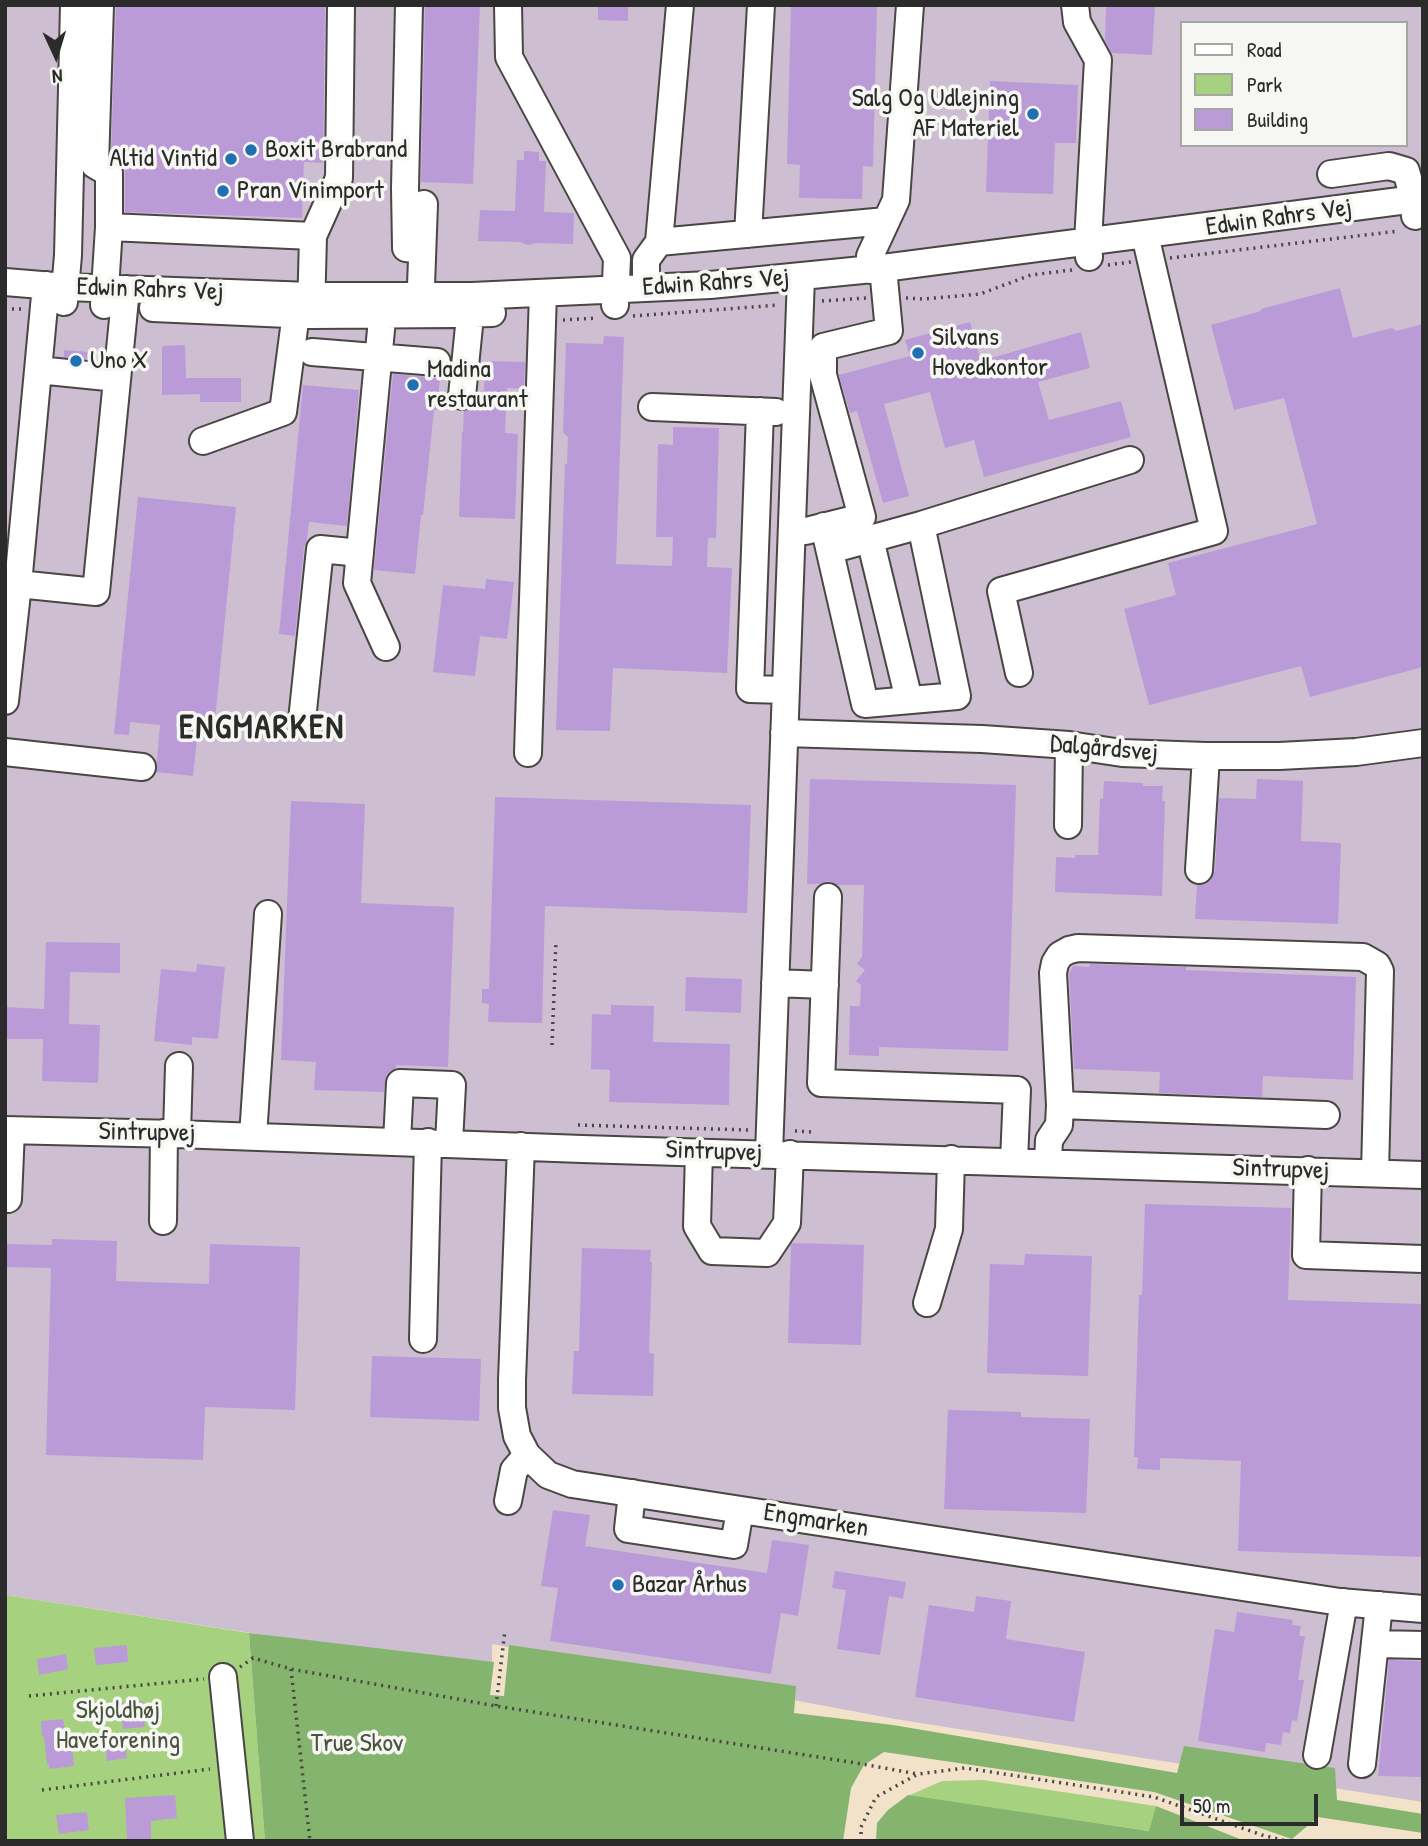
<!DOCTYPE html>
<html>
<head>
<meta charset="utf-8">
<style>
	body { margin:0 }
	#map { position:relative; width:1428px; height:1846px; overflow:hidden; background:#f3e2ca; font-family:"Patrick Hand",sans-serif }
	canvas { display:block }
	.frame { position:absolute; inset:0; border:7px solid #2b2b2b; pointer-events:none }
	.legend { position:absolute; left:1180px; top:21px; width:228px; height:126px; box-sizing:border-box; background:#f6f6f2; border:2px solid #a5a5a2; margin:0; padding:9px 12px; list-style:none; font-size:21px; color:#2b2b2b }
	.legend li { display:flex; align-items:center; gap:14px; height:35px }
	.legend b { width:35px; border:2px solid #a5a5a2 }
	.north { position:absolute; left:21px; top:21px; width:70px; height:70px; -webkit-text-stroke:5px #f6f6f2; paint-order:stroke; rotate:176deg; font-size:19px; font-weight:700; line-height:28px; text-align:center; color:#2b2b2b }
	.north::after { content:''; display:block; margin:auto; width:24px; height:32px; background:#2b2b2b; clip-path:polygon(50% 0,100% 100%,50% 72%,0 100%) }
	.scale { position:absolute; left:1180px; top:1794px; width:138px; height:32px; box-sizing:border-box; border:4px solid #2b2b2b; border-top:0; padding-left:9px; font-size:21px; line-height:24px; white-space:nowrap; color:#2b2b2b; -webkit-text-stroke:5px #f6f6f2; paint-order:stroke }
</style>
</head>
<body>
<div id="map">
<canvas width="1428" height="1846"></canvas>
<div class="frame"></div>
<ul class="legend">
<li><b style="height:9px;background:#fff"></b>Road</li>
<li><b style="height:19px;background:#a6d27f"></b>Park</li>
<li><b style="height:19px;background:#ba9bd8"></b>Building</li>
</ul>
<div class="north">N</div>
<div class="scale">50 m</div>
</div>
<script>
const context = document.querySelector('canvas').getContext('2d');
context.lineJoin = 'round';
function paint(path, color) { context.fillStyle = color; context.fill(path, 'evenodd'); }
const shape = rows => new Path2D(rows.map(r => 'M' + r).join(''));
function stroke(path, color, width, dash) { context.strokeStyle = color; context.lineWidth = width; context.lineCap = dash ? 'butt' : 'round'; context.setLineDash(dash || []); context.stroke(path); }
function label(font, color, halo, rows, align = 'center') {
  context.font = font + ' "Patrick Hand",sans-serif'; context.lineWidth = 7; context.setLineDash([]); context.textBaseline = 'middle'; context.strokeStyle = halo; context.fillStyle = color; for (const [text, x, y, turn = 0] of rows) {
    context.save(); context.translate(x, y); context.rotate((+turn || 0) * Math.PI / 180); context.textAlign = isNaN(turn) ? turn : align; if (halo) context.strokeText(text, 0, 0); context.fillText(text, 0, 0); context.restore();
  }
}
paint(shape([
	[5,5,1423,5,1423,1802,895,1719,492,1644,492,1670,5,1595],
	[1181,23,1405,23,1405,145,1181,145]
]), '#cebed2');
paint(shape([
	[5,1595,249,1633,265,1841,5,1841],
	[983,1780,1156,1806,1150,1831,908,1796,942,1781]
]), '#a6d27f');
paint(shape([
	[249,1633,494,1662,490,1695,504,1696,509,1645,796,1686,794,1713,893,1725,1177,1773,1184,1746,1335,1768,1337,1800,1423,1814,1423,1833,1318,1817,1292,1839,1154,1792,884,1752,864,1765,851,1788,843,1841,265,1841],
	[908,1795,1149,1831,1156,1806,1245,1841,876,1841,877,1823,888,1810]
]), '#84b46e');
paint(shape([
	[116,5,325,5,323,163,304,162,302,218,125,212,125,154,111,154],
	[425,5,480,5,473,184,421,182],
	[598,5,628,5,628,21,598,20],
	[791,5,877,5,873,167,863,166,862,199,799,198,800,165,787,164],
	[1106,5,1155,5,1152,55,1112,53,1105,40],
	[990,81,1078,85,1076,143,1055,143,1053,194,986,192],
	[524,151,539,152,539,161,546,161,544,212,574,213,573,244,536,243,528,245,520,242,478,241,480,210,515,211,517,160,524,160],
	[1340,288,1353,338,1392,328,1396,331,1423,324,1423,667,1310,697,1301,666,1149,705,1124,609,1176,595,1168,563,1317,524,1284,398,1234,410,1211,325,1261,311,1261,309],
	[970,322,981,361,1081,332,1090,368,1038,382,1049,420,1121,401,1131,437,984,477,974,440,945,448,930,392,884,404,909,496,883,503,857,411,850,413,839,375,910,356,905,340],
	[604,336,624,337,616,564,672,566,673,537,656,537,658,444,673,445,673,427,719,428,716,538,708,538,707,567,732,568,727,673,613,668,610,731,556,730,565,464,567,464,568,437,563,432,566,343,603,344],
	[185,345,186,378,241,378,241,402,200,402,200,394,162,395,162,346],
	[64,350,90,352,90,359,64,357],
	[485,361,525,362,524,389,507,388,505,433,518,434,515,519,459,517,462,432,463,432,464,411,474,406,483,407],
	[393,374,440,378,437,410,434,410,423,515,421,515,415,574,374,570],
	[303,385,359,390,347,526,309,522,307,540,304,547,295,636,279,634],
	[138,497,236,507,215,720,213,720,212,731,198,729,193,776,156,772,160,725,130,722,129,735,114,734],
	[486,579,514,582,507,639,480,636,475,676,433,672,443,585,485,589],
	[810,779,1016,785,1008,1051,879,1047,879,1056,849,1055,850,1006,860,1006,861,985,856,981,865,970,857,964,862,957,864,885,837,885,828,881,819,884,807,884],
	[1257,779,1303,781,1301,841,1341,843,1338,924,1195,919,1197,885,1207,884,1212,878,1215,871,1219,798,1256,799],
	[1104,781,1143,783,1143,786,1163,786,1162,801,1165,801,1162,896,1055,892,1056,857,1075,858,1075,855,1098,855,1100,799,1103,799],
	[495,797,751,805,747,913,545,906,542,1023,488,1022,489,1004,482,1003,482,989,489,989],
	[291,801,365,804,361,903,454,907,448,1067,396,1065,396,1068,386,1075,384,1092,314,1090,316,1062,281,1060],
	[46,942,120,943,120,973,70,972,69,1024,100,1025,98,1083,42,1081,43,1039,5,1039,5,1007,44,1009],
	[197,964,225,967,218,1039,192,1037,192,1045,154,1041,161,969,196,972],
	[1090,964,1186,967,1186,970,1356,977,1353,1080,1263,1076,1262,1097,1159,1093,1160,1072,1074,1069,1069,974,1073,966,1089,967],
	[686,977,742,979,741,1013,685,1011],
	[611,1005,654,1006,653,1042,730,1044,729,1105,609,1102,610,1070,591,1069,592,1014,611,1015],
	[1145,1204,1291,1208,1288,1300,1423,1304,1423,1557,1238,1551,1241,1461,1160,1458,1160,1470,1137,1469,1138,1457,1134,1457,1139,1295,1142,1295],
	[52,1239,117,1241,116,1281,209,1284,210,1244,300,1247,295,1410,205,1407,203,1460,46,1455,51,1268,5,1267,5,1244,52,1245],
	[793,1243,864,1245,861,1345,788,1343,791,1245],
	[582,1248,651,1250,650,1262,652,1262,649,1353,654,1354,653,1396,572,1394,574,1351,579,1351],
	[1025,1254,1092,1256,1088,1376,987,1373,990,1264,1024,1265],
	[372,1356,481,1359,479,1421,370,1417],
	[948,1410,1021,1412,1021,1417,1090,1419,1086,1513,944,1509],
	[553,1510,590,1515,585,1546,767,1573,772,1540,809,1545,798,1616,781,1613,771,1674,550,1641,558,1588,541,1586],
	[835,1571,906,1582,903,1599,889,1596,880,1655,837,1649,846,1590,832,1588],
	[976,1596,1011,1601,1006,1639,1085,1652,1074,1722,915,1697,929,1605,974,1612],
	[1237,1612,1293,1620,1292,1625,1301,1626,1299,1636,1305,1636,1298,1680,1304,1680,1297,1721,1292,1720,1290,1733,1283,1732,1281,1745,1266,1743,1265,1752,1198,1741,1215,1629,1234,1632],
	[127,1645,128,1662,96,1665,94,1648],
	[66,1654,68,1669,39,1675,37,1659],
	[1389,1660,1423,1661,1423,1777,1378,1776],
	[143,1701,145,1727,123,1729,121,1703],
	[63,1719,67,1746,72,1746,74,1766,49,1769,49,1764,47,1764,44,1736,42,1737,41,1721],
	[125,1740,127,1758,107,1761,105,1742],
	[175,1795,177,1818,151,1821,151,1841,127,1841,125,1798],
	[87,1812,89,1830,59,1834,56,1815]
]), '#ba9bd8');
const minor = shape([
	[100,5,95,165,109,173,109,227],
	[409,5,405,188,406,248,422,250],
	[508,5,509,57,617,258,615,305],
	[1075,5,1077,22,1098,60,1088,242,1089,257],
	[1331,174,1389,166,1406,171,1412,192,1415,216],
	[748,234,761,5],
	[313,236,339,178,341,5],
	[659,242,886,221],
	[870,270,870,256,896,200,910,5],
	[5,282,66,287,311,296,472,296,710,285,883,268,1423,198],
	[646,288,646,260,659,242,680,5],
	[384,298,357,583,386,647],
	[64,302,68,255,74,5],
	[104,305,109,227,313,236,311,313],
	[153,308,311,315,455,314,492,313],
	[420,313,424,204],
	[312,352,437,362],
	[38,370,117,378],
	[462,396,472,296],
	[652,407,776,412],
	[760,411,750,689,785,690],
	[203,441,283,412,298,298],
	[824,526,865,704,957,696,921,525],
	[806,531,862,517,823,375,823,347,889,331,883,268],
	[870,539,909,700],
	[830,550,921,525,1130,460],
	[18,584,96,592,126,289],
	[1019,673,1001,591,1214,531,1145,235],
	[5,701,18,584,46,285],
	[302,720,320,549,360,553],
	[784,733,982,739,1069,745,1122,753,1206,756,1279,756,1356,752,1423,743],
	[5,752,142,767],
	[528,753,543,293],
	[1068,825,1069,745],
	[1199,870,1206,756],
	[828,897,821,1083,1017,1090,1014,1161],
	[775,983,825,985],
	[1060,1105,1326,1115],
	[5,1130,177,1134,582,1149,1423,1175],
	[177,1134,179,1066],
	[253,1136,268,914],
	[397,1141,400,1083,452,1085,449,1143],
	[521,1146,512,1380,512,1408,517,1436,527,1455,548,1475,572,1484,1340,1602,1423,1609],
	[699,1152,697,1226,712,1251,767,1253,787,1223,790,1154],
	[769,1154,801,277],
	[1048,1162,1049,1140,1059,1125,1060,1105,1053,973,1055,963,1060,955,1069,950,1078,948,1363,957,1377,965,1380,971,1375,1173],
	[1308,1170,1306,1255,1423,1259],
	[5,1199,8,1199,11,1131],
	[163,1221,164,1133],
	[927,1303,949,1229,951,1159],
	[423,1339,428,1142],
	[632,1493,628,1529,734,1545,740,1510],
	[508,1501,514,1470,527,1455],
	[1375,1644,1423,1645],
	[223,1677,240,1841],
	[1317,1755,1344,1602],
	[1362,1764,1379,1605]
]);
stroke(minor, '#494643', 30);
stroke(shape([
	[1170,258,1399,231],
	[1108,265,1131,262],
	[906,298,924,299,980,294,1031,275,1072,270],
	[822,301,866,298],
	[5,309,24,309],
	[633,316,779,305],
	[563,320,598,318],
	[552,1045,556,941],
	[578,1125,749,1130],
	[795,1131,812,1132],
	[240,1667,253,1658,291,1669,496,1706,856,1763,918,1774],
	[291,1669,310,1841],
	[29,1696,204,1679],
	[496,1706,505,1630],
	[42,1790,210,1769],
	[861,1841,861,1827,876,1797,918,1774,965,1768,1154,1797,1262,1835,1286,1841]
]), '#494643', 3.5, [2, 5]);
stroke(minor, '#fff', 26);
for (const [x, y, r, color] of [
	[1033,114,7,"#1f6fb2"],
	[251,150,7,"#1f6fb2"],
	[231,159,7,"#1f6fb2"],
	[223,191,7,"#1f6fb2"],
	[918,353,7,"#1f6fb2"],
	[76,361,7,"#1f6fb2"],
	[413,385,7,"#1f6fb2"],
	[618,1585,7,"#1f6fb2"]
]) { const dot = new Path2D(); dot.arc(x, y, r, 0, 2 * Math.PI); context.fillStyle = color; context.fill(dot); stroke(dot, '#f6f6f2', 2.5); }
label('26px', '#2b2b2b', '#f6f6f2', [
	["Salg Og Udlejning",1019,99,"right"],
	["AF Materiel",1019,129,"right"],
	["Boxit Brabrand",265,150],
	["Altid Vintid",217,159,"right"],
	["Pran Vinimport",237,191],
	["Silvans",932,338],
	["Hovedkontor",932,368],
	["Uno X",90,361],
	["Madina",427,370],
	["restaurant",427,400],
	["Bazar Århus",632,1585]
], 'left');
label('26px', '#2b2b2b', '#f6f6f2', [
	["Edwin Rahrs Vej",1279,218,-8],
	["Edwin Rahrs Vej",716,283,-4],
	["Edwin Rahrs Vej",150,290,2],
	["Dalgårdsvej",1104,749,5],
	["Sintrupvej",147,1133,1],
	["Sintrupvej",714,1152,2],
	["Sintrupvej",1281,1170,2],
	["Engmarken",816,1521,9]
]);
label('26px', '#4a5540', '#f6f6f2', [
	["Skjoldhøj",118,1711],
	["Haveforening",118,1741],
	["True Skov",357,1744]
]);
context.letterSpacing = '2px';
label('bold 33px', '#2b2b2b', '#f6f6f2', [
	["ENGMARKEN",262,729]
]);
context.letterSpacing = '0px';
</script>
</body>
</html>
